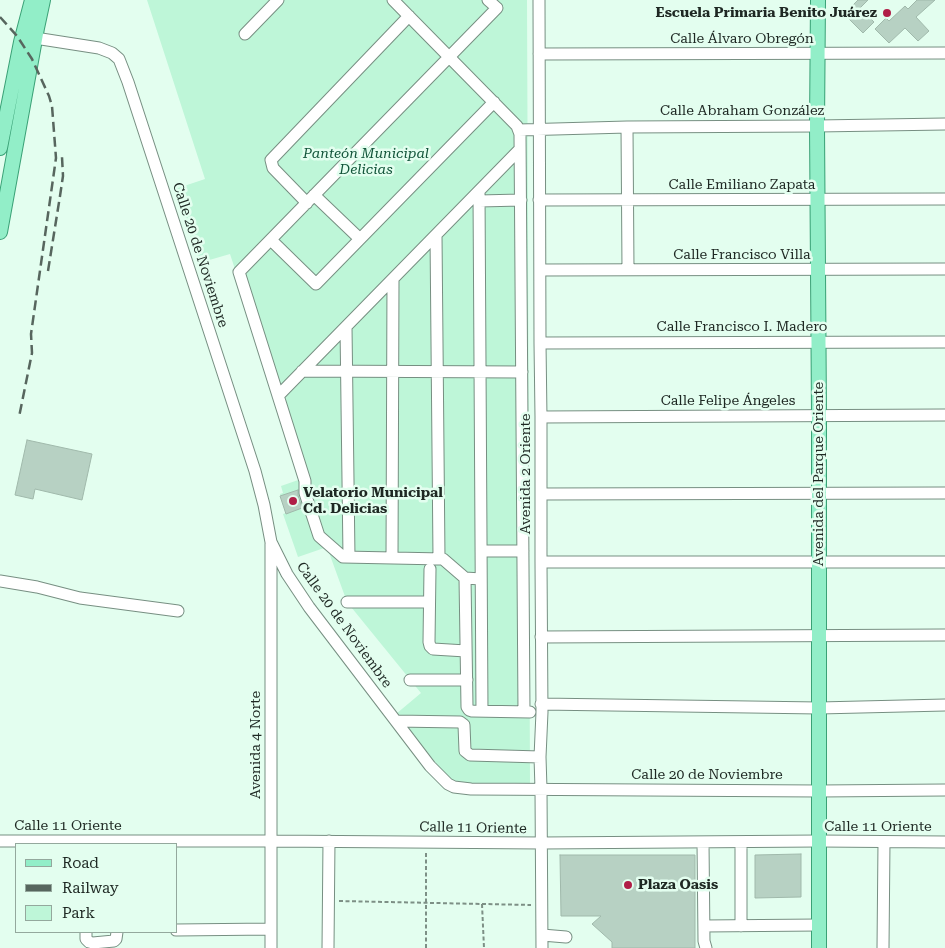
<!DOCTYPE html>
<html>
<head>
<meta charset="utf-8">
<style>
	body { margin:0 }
	#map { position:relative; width:945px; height:948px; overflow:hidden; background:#e3feef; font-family:"Roboto Serif",serif }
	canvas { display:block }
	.legend { position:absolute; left:15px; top:843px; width:162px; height:90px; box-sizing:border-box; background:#e3feef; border:1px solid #94a89d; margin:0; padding:6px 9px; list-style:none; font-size:15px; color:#1e2823 }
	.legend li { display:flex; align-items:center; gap:10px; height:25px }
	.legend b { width:25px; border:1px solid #94a89d }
</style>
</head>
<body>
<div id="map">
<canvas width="945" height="948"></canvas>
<ul class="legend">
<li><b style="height:6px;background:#92eec8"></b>Road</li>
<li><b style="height:6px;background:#57665e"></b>Railway</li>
<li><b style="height:14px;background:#bef6d8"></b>Park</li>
</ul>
</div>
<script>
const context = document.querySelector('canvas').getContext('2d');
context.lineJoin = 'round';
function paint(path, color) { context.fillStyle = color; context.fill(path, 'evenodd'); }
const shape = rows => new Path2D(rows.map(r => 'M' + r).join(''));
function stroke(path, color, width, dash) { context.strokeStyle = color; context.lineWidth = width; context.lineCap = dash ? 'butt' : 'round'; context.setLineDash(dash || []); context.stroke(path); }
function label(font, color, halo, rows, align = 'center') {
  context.font = font + ' "Roboto Serif",serif'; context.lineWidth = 5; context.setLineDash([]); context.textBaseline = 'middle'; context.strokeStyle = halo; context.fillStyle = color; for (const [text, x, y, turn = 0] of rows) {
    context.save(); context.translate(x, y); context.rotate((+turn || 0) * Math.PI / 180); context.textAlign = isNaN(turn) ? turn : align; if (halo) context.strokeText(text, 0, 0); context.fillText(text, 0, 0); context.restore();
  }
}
paint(shape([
	[147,0,527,0,530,785,454,785,396,714,421,693,347,602,327,547,298,557,283,514,286,513,280,494,283,493,281,486,304,478,230,254,199,263,175,189,205,179]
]), '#bef6d8');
const building = shape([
	[858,0,868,0,860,8,874,22,863,33,844,14,858,0],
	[917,0,935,0,916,17,929,31,918,41,905,28,889,43,875,29,886,18,889,21,905,6,908,9,917,0],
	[27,440,92,454,82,500,35,489,33,499,15,495,27,440],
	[298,490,298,495,302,508,286,514,280,496,298,490],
	[801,854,801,897,755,898,755,855,801,854],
	[560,855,695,855,695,948,612,948,612,942,592,924,601,916,561,916,560,855]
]);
paint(building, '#b7d1c3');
stroke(building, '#a0b9ab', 1);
const minor = shape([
	[393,0,517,126,520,134,524,712],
	[539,0,540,343,541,417,541,562,542,712,540,757,541,789,542,948],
	[245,34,278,0],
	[29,35,35,38,99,48,112,53,119,59,128,82,255,471,264,505,271,542,287,574,309,607,430,766,448,784,454,787,471,789,819,791,945,790],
	[539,54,945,53],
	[627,127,628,270],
	[519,130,627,127,817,126,945,124],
	[479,192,482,711],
	[314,195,360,239],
	[539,200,945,199],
	[479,201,521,200],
	[307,203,273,168,271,160,409,16],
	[436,235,439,558],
	[271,240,316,284,494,102],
	[540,270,945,269],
	[346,327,349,557],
	[540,343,945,342],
	[302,371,522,372],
	[278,396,520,149],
	[541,417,945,415],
	[541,494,945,493],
	[271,544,271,948],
	[481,551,523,551],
	[392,558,393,279],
	[541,562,945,562],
	[430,569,429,642,430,646,433,649,466,651],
	[465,578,467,707,469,710,472,711,530,712],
	[481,579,465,578,443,559,343,557,319,536,305,493,305,481,239,272,497,8,488,0],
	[0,581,37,587,80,598,178,611],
	[347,602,429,602],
	[541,637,945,635],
	[410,680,467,680],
	[541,704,819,708,945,705],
	[396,721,460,722,464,725,465,751,470,755,540,757],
	[0,841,271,841,542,843,819,841,945,842],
	[703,842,704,941,706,948],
	[704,926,819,925],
	[741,926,741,842],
	[176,930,271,929],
	[86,932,86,939,89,942,93,943,114,941,116,939,117,932],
	[542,935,566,937],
	[328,948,329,841],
	[883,948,884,842]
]);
const major = shape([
	[818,0,817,126,819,415,819,948],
	[0,148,21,42,32,0],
	[0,232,37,28,43,0]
]);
stroke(minor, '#778f82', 13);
stroke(major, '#3aa176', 16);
stroke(shape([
	[426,853,426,948],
	[339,901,531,905],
	[482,904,484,948]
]), '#7d8f85', 2, [4, 2.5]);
stroke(minor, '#fff', 11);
stroke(major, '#92eec8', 14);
stroke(shape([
	[0,17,17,36,32,59,49,96,52,106,56,158,31,334,32,353,19,417],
	[48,271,60,196,63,176,62,157]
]), '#57665e', 2.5, [10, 5]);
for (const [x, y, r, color] of [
	[887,13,5,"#b01e47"],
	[293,501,5,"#b01e47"],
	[628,885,5,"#b01e47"]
]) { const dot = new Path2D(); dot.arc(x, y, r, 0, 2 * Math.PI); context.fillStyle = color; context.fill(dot); stroke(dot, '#e3feef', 2); }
label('bold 14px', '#1e2823', '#e3feef', [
	["Escuela Primaria Benito Juárez",877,13,"right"],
	["Velatorio Municipal",303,493],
	["Cd. Delicias",303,509],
	["Plaza Oasis",638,885]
], 'left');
label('14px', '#1e2823', '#e3feef', [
	["Calle Álvaro Obregón",742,39],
	["Calle Abraham González",742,111],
	["Calle Emiliano Zapata",742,185],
	["Calle 20 de Noviembre",200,255,72],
	["Calle Francisco Villa",742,255],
	["Calle Francisco I. Madero",742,327],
	["Calle Felipe Ángeles",728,401],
	["Avenida 2 Oriente",526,474,-90],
	["Avenida del Parque Oriente",819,474,-90],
	["Calle 20 de Noviembre",344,625,54],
	["Avenida 4 Norte",256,745,-90],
	["Calle 20 de Noviembre",707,775],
	["Calle 11 Oriente",68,826],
	["Calle 11 Oriente",878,827],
	["Calle 11 Oriente",473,828,1]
]);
label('italic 14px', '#115439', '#e3feef', [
	["Panteón Municipal",366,154],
	["Delicias",366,170]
]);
</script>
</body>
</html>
